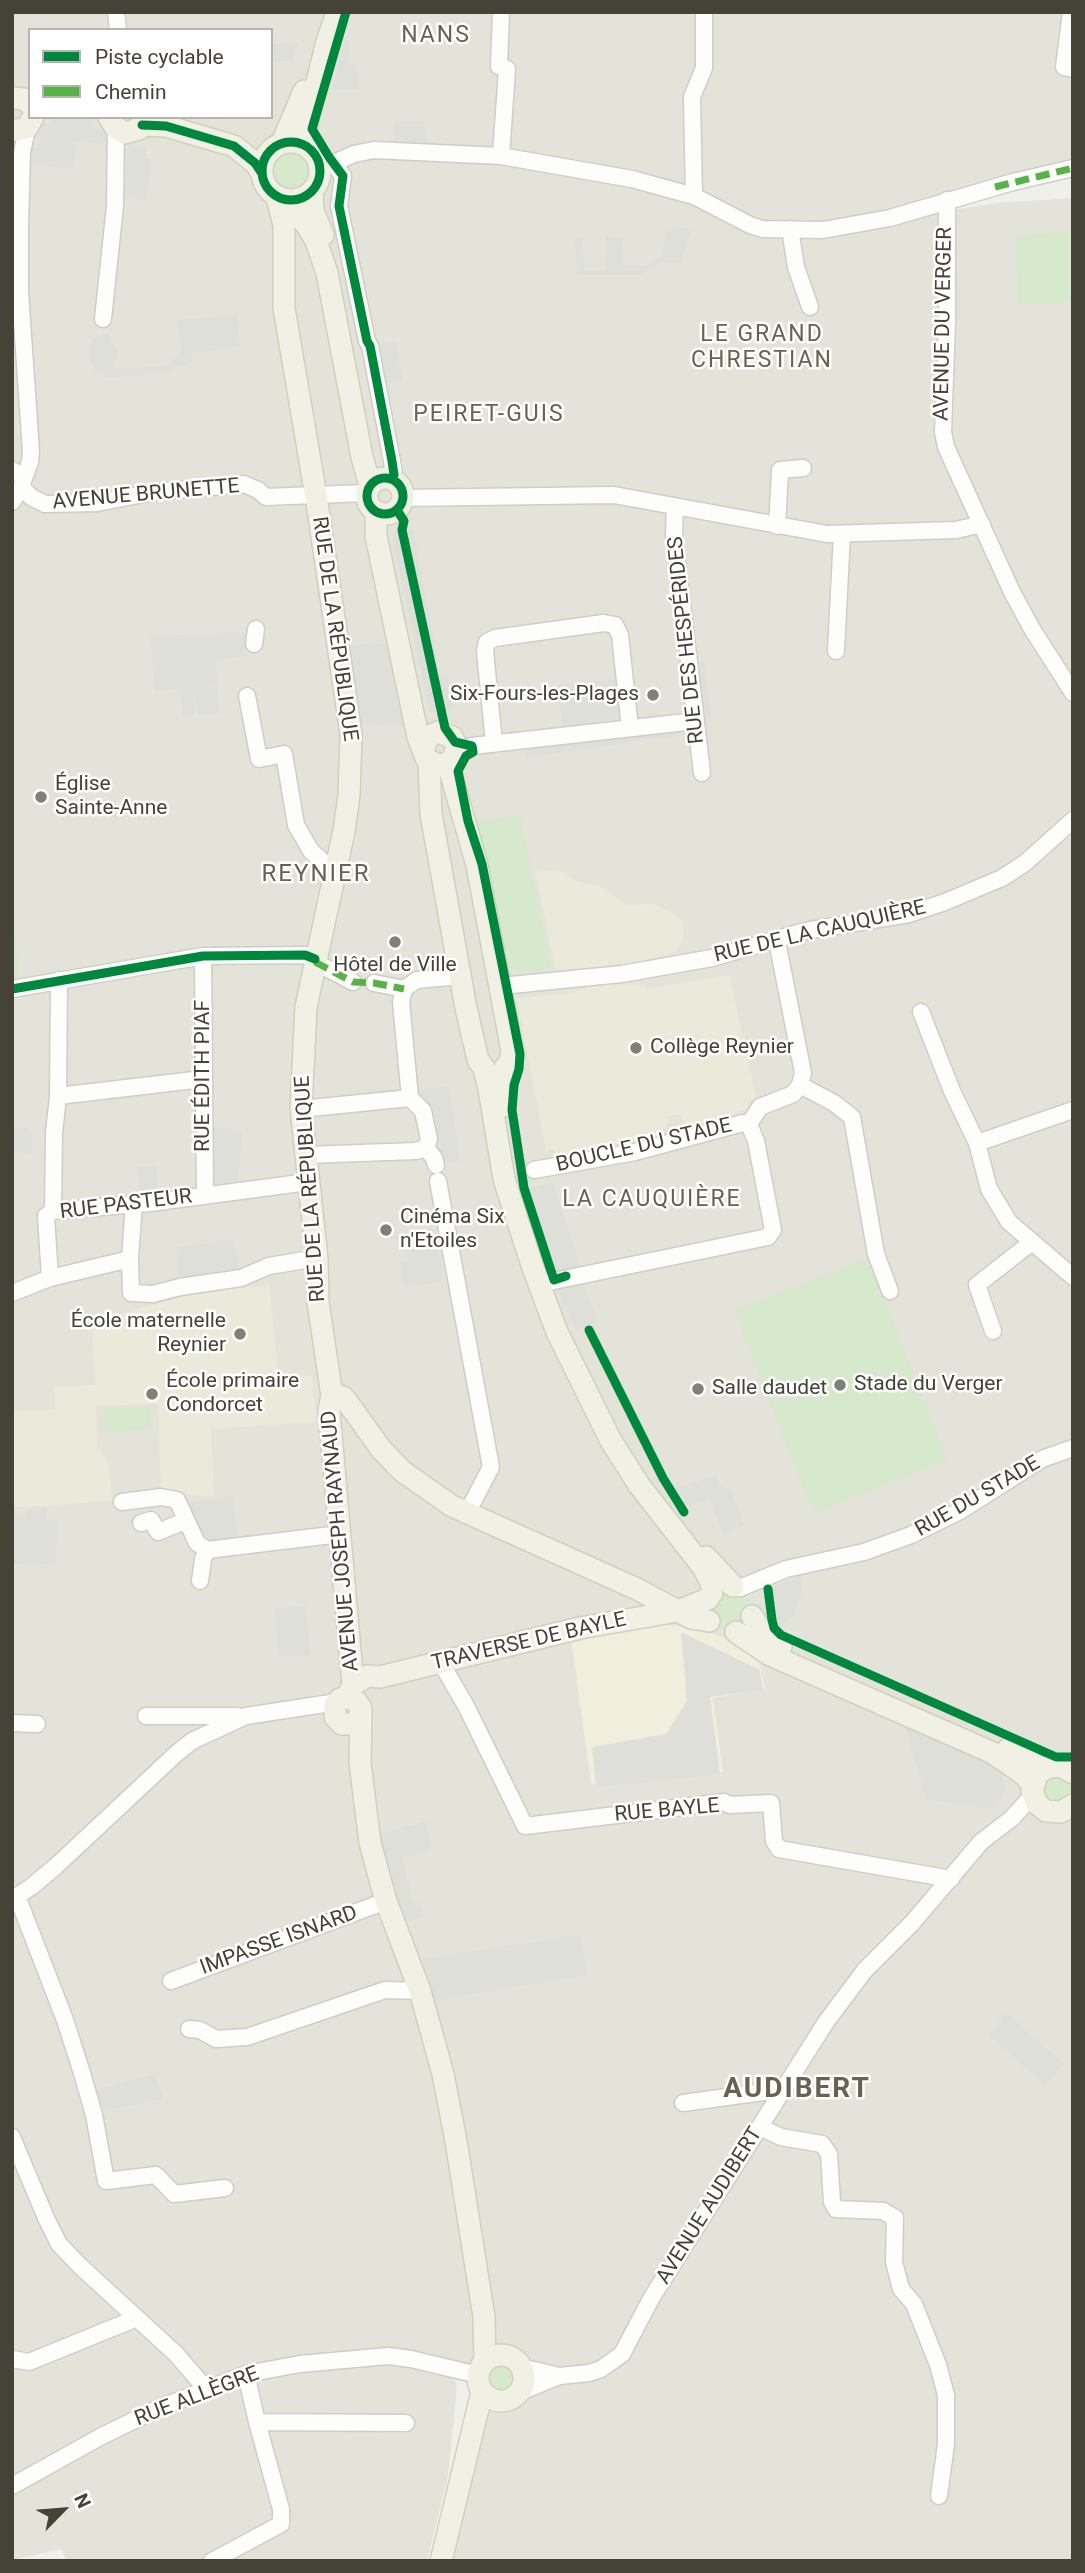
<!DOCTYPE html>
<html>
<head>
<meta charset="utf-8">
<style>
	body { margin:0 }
	#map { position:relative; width:1085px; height:2573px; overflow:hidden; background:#f0f0ea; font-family:Roboto,sans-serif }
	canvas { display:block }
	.frame { position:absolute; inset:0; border:14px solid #454337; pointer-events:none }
	.legend { position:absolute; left:28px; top:28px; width:245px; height:91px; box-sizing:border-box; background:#fff; border:2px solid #b5b4af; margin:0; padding:9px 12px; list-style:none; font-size:21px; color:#454337 }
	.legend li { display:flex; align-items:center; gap:14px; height:35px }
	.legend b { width:35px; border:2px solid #b5b4af }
	.north { position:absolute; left:28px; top:2475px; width:70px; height:70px; -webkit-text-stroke:5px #fff; paint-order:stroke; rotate:65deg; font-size:19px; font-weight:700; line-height:28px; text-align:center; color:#454337 }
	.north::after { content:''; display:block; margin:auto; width:24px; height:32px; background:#454337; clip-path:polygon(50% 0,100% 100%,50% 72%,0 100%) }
</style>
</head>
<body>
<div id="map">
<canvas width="1085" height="2573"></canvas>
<div class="frame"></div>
<ul class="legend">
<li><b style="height:9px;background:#00873e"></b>Piste cyclable</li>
<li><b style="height:9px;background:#57b346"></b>Chemin</li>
</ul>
<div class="north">N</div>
</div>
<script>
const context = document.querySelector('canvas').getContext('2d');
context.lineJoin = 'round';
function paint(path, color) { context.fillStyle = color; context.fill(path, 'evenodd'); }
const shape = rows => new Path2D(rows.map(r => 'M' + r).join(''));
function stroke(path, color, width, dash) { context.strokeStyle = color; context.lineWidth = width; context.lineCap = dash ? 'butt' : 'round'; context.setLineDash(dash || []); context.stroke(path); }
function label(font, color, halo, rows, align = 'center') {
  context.font = font + ' Roboto,sans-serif'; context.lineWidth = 5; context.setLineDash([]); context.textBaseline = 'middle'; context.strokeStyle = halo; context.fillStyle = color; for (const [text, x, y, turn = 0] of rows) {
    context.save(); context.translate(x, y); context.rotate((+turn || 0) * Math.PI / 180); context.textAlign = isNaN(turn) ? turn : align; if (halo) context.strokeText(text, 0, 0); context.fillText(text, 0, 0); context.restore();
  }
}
paint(shape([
	[12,12,1073,12,1073,163,934,213,996,203,1073,198,1073,2561,448,2561,475,2389,467,2364,427,2354,388,2350,210,2382,180,2347,140,2311,29,2357,12,2355],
	[30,30,271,30,271,117,30,117],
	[138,2323,198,2388,12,2483,12,2365],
	[387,2360,425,2367,454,2378,457,2387,448,2476,427,2561,67,2561,61,2549,12,2560,12,2489,101,2441,250,2378]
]), '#e3e3d9');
paint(shape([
	[660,1624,695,1628,750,1646,759,1659,765,1689,713,1698,723,1772,591,1784,571,1638]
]), '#f1eede');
paint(shape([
	[559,870,576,881,601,887,626,905,654,904,673,913,682,921,684,938,676,951,656,958,620,965,556,972,535,871],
	[729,975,756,1098,747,1101,748,1108,723,1119,686,1129,681,1114,668,1116,669,1124,666,1125,666,1128,655,1130,657,1137,556,1155,554,1149,546,1151,517,998,575,993,575,990,586,989,587,986,610,984,646,986,647,989],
	[269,1285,279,1379,312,1376,316,1422,211,1429,214,1497,161,1492,158,1404,97,1406,96,1404,97,1446,109,1464,112,1500,52,1506,12,1507,12,1411,55,1410,54,1387,96,1385,91,1322,203,1291]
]), '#eae9da');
paint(shape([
	'262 171a29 29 0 1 1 58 0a29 29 0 1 1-58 0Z',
	[1073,231,1073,302,1019,305,1015,236],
	[520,815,551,969,517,973,509,966,476,822],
	[12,887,14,887,18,979,12,981],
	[868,1259,947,1459,813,1512,734,1311],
	[150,1406,151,1429,105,1432,104,1409],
	[717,1589,745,1592,748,1596,753,1608,748,1623,743,1628,729,1633,712,1625,707,1616,712,1593],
	[1073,1773,1073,1805,1046,1811,1035,1778],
	[500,2355,508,2356,517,2362,524,2379,520,2392,514,2397,499,2401,487,2397,478,2381,492,2357]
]), '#d7e9cd');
paint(shape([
	[344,41,350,41,348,64,356,64,359,89,333,89],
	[299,43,292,61,271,61,271,44],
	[52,117,92,119,92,127,103,128,103,132,107,132,108,143,76,141,74,167,30,165,31,148,38,148,40,123,51,124],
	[394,122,423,122,428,147,393,147],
	[129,145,146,147,145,158,151,159,147,199,123,197],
	[669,228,691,229,681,262,663,262,641,275,577,275,575,238,583,238,584,271,605,271,606,237,623,238,622,266,645,266,660,257],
	[237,315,240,346,192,353,191,363,166,372,108,378,94,369,88,353,92,339,107,332,118,353,113,364,118,369,165,366,181,352,178,320],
	[396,342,402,380,377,385,370,346],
	[413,530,440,676,447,675,453,709,430,712,392,536],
	[248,633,244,656,216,660,217,686,193,688,195,715,183,716,180,689,154,691,151,636],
	[387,643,404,726,353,723,343,646],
	[704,662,712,721,701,723,693,664],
	[616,679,623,706,620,719,562,725,557,684],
	[217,687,220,713,197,715,194,689],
	[678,728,678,735,526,758,525,745],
	[449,1086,460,1161,435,1164,426,1148,419,1091],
	[208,1127,242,1131,238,1186,211,1186],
	[12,1128,27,1128,32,1133,32,1153,12,1152],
	[156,1166,159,1202,140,1203,138,1167],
	[553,1182,578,1258,584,1287,598,1320,576,1331,561,1300,527,1189],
	[438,1231,444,1281,404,1287,401,1262,408,1260,405,1238,390,1239,390,1237,411,1234,412,1239,431,1237,431,1232],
	[233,1240,240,1273,180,1283,176,1247],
	[716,1475,718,1483,731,1491,744,1525,723,1534,710,1499,686,1507,678,1488],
	[233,1497,238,1547,207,1550,186,1502],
	[47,1508,47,1520,57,1520,56,1565,12,1563,12,1509,23,1518,28,1511],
	[803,1574,801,1594,794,1615,783,1625,778,1627,773,1587],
	[306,1606,310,1654,278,1657,275,1609],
	[681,1632,760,1670,763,1690,710,1697,720,1774,596,1787,592,1747,666,1734,687,1701],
	[912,1727,1001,1769,1005,1791,993,1809,926,1799,906,1728],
	[426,1821,431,1850,402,1857,413,1902,419,1900,425,1916,405,1922,381,1851,380,1834],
	[580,1935,587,1974,433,2001,423,1959],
	[1007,2013,1064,2064,1045,2085,988,2035],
	[155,2074,163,2099,98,2112,93,2091]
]), '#dfdfda');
const minor = shape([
	[116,12,118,30],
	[501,12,499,66,507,69,501,156],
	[1071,12,1064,67,1073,69],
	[334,164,343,176,339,206,367,341,370,346,392,461,394,475,392,479],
	[320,169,354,154,374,150,501,156,632,179,694,196,750,225,762,229,823,230,890,218,1013,182,1073,168],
	[694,196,692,97,704,68,704,12],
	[947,200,947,323,943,432,946,447,1012,592,1032,629,1073,693],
	[790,229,796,267,810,307],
	[103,319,115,206,116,128],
	[12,470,21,476,23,481,22,487,12,502],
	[23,481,30,462,31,451,20,292,20,226,22,153,27,128],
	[22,487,31,497,45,504,97,503,154,492,244,484,258,490,266,497,366,493],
	[403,498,614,495,827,534,956,530,982,524],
	[675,506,674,535,702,773],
	[777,526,780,470,803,468],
	[254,644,256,629],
	[836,651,842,534],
	[247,696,259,759,284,754,296,825,311,851,334,872],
	[494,743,485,651,487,642,495,638,604,623,615,625,620,635,630,728],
	[456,752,472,746,695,721],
	[777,941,803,1073,800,1085,834,1103,852,1117,876,1254,890,1291],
	[203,956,205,1196],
	[315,962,353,982],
	[374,983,404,989,417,980,460,976],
	[501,986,622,974,712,958,805,931,909,914,945,902,1002,878,1025,863,1073,820],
	[12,989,203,956,305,955,315,959],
	[404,989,401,1002,410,1098,423,1111,429,1139,426,1148,434,1158,436,1165],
	[921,1012,952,1091,977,1143,989,1189,1009,1222,1073,1277],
	[58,1096,203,1079],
	[301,1109,410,1098],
	[749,1124,760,1107,793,1094,800,1085],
	[977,1143,1073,1110],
	[306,1155,416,1151,426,1148],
	[534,1170,635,1152,743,1123,749,1124,756,1141,773,1230,768,1237,549,1282],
	[438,1181,491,1467,467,1513],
	[134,1203,130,1259,131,1293,153,1294,180,1287,241,1278,269,1266,317,1258],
	[53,1211,54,1133,58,1096,59,980],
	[50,1278,130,1259],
	[12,1293,50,1278,46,1216,53,1211,150,1203,308,1182],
	[993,1331,977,1285,1032,1242],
	[122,1502,161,1497,177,1500,197,1543,207,1550,340,1534],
	[141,1523,151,1520,158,1532,185,1521],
	[200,1581,203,1559,207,1550],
	[740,1588,786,1569,864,1552,911,1535,960,1511,1042,1459,1073,1448],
	[441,1663,466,1706,525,1826,724,1802,729,1805,771,1803,774,1841,779,1849,951,1879],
	[146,1716,237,1716],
	[12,1723,37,1724],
	[17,1896,65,2020,82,2073,94,2115,106,2181,156,2175,174,2194,225,2188],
	[12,1899,31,1887,55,1867,177,1753,192,1741,246,1716,337,1702],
	[171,1981,386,1901],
	[189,2029,200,2030,216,2039,247,2037,385,1990,420,1991],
	[683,2103,785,2089],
	[760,2127,781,2137,822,2144,829,2154,832,2202,836,2209,883,2211,895,2218,894,2262,901,2289,914,2304,938,2365,946,2395,946,2444,939,2496],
	[12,2137,46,2218,59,2244,80,2266,176,2354,206,2389],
	[12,2359,29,2362,137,2318],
	[521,2367,559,2376],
	[520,2392,559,2376,589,2373,601,2369,622,2354,652,2297,826,2022,865,1970,912,1923,981,1842,1012,1818,1033,1795],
	[257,2422,406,2423],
	[12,2486,100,2437,157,2409,246,2374,300,2364,388,2356,411,2359,478,2375],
	[212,2561,281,2524,281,2509,257,2422,246,2374]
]);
const major = shape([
	[12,98,24,99,30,104],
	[109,117,116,128,125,133,139,129,145,117],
	[142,125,166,126,234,146,255,163,261,172],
	[12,131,27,128,33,117],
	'262 171a29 29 0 1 1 58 0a29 29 0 1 1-58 0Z',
	[282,143,304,91],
	[308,148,306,128,308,119,326,45,337,12],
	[312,191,313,211,323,235],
	[277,197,284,225,284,308,316,496,351,734,349,795,344,831,306,1007,301,1109,317,1258,318,1302,332,1396,329,1410,353,1685],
	[284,200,294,208,309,229,316,241,327,273,362,457,370,485],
	'367 496a18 18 0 1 1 36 0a18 18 0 1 1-36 0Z',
	[376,513,376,536,418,737,426,758,438,766,452,761,457,747,452,737,438,732,429,736,423,749],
	[429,762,431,814,466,1008,478,1060,484,1068,489,1089,504,1179,532,1265,557,1332,611,1441,639,1485,703,1567,712,1585,712,1593],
	[448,764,477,865,512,1051,510,1062,504,1069,502,1077,504,1106],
	[332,1396,343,1397,348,1403,381,1449,402,1471,452,1506,637,1589,691,1618,709,1621],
	[706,1557,733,1586],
	[752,1616,762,1632,781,1647],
	[736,1632,770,1655,993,1753,1022,1773,1033,1784],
	[348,1695,353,1685,367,1676,380,1677,580,1628,678,1611,708,1599],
	[359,1718,353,1724,342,1724,335,1717,335,1705,340,1699,347,1697,357,1702,361,1708,360,1763,370,1843,386,1901,420,1991,443,2074,456,2141,484,2317,485,2361],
	[1008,1749,1043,1769],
	[1073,1773,1061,1766,1049,1767,1038,1773,1032,1790,1037,1804,1046,1811,1061,1812,1073,1805],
	'478 2378a23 23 0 1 1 46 0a23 23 0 1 1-46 0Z',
	[441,2561,482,2392]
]);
stroke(minor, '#cecec8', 19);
stroke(major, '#d1d0ba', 24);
stroke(minor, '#fdfdfc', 16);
stroke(major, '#f0f0e5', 21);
stroke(shape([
	[995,187,1073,168],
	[315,962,353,982,374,983,404,989]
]), '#57b346', 7, [14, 7]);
stroke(shape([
	[346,12,312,129,329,157,343,176,339,206,367,341,370,346,392,461,394,475,392,479],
	[142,125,166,126,234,146,255,163,261,172],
	'262 171a29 29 0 1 1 58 0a29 29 0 1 1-58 0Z',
	'367 496a18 18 0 1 1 36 0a18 18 0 1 1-36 0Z',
	[397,510,404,521,402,530,445,728,455,742,472,746,473,752,466,756,458,771,468,821,482,864,520,1054,519,1069,514,1085,512,1110,524,1188,554,1280,566,1276],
	[12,989,203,956,305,955,315,959],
	[589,1330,663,1478,684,1512],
	[768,1589,772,1620,774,1628,781,1635,1056,1757,1073,1757]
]), '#00873e', 9);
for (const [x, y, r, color] of [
	[653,695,7,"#818076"],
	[41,797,7,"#818076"],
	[395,942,7,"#818076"],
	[636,1048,7,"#818076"],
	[386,1230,7,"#818076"],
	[240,1334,7,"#818076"],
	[840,1385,7,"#818076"],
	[698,1389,7,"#818076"],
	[152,1394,7,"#818076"]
]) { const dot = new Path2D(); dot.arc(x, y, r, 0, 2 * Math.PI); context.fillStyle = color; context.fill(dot); stroke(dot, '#fff', 2.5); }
label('21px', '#454337', '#fff', [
	["AVENUE DU VERGER",944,324,-89],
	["AVENUE BRUNETTE",146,495,-5],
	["RUE DE LA RÉPUBLIQUE",334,629,82],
	["RUE DES HESPÉRIDES",687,640,-96],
	["RUE DE LA CAUQUIÈRE",820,932,-13],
	["RUE ÉDITH PIAF",204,1076,-90],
	["BOUCLE DU STADE",644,1146,-13],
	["RUE DE LA RÉPUBLIQUE",311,1189,-94],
	["RUE PASTEUR",126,1205,-7],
	["RUE DU STADE",978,1497,-30],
	["AVENUE JOSEPH RAYNAUD",341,1541,-95],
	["TRAVERSE DE BAYLE",529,1642,-13],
	["RUE BAYLE",667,1811,-5],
	["IMPASSE ISNARD",279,1941,-20],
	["AVENUE AUDIBERT",710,2206,-58],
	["RUE ALLÈGRE",197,2397,-21]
]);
label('21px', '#454337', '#fff', [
	["Six-Fours-les-Plages",639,695,"right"],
	["Église",55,785],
	["Sainte-Anne",55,809],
	["Hôtel de Ville",395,966,"center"],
	["Collège Reynier",650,1048],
	["Cinéma Six",400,1218],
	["n'Etoiles",400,1242],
	["École maternelle",226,1322,"right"],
	["Reynier",226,1346,"right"],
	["École primaire",166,1382],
	["Condorcet",166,1406],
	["Stade du Verger",854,1385],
	["Salle daudet",712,1389]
], 'left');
context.letterSpacing = '2px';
label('23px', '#676350', '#fff', [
	["NANS",436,36],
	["LE GRAND",762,335],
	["CHRESTIAN",762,361],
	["PEIRET-GUIS",489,415],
	["LA CAUQUIÈRE",652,1200]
]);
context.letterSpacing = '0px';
context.letterSpacing = '2px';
label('24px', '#676350', '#fff', [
	["REYNIER",316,875]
]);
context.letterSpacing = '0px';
context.letterSpacing = '2px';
label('bold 28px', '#676350', '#fff', [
	["AUDIBERT",797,2090]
]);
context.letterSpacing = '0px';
</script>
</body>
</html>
